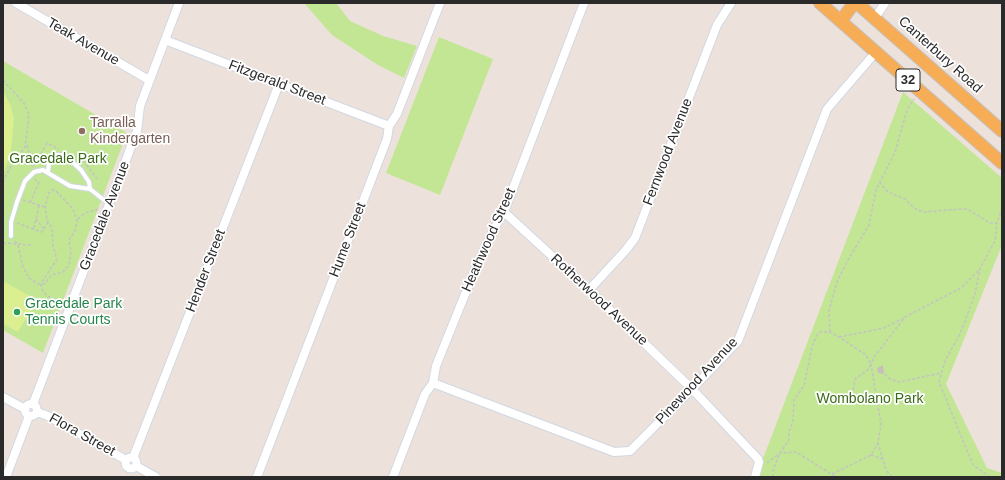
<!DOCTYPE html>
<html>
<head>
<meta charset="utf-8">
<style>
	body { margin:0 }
	#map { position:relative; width:1005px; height:480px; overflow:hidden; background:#ede1db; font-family:Helvetica,sans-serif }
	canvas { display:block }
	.frame { position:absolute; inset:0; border:4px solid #2a2a2a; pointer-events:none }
</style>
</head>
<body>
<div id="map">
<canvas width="1005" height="480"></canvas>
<div class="frame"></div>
</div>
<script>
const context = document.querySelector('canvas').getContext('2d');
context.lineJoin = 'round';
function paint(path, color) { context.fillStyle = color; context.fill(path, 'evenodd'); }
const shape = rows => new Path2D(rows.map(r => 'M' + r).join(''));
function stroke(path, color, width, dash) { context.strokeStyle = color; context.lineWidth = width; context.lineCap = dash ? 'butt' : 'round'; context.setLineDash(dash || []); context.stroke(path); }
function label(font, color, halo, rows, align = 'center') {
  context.font = font + ' Helvetica,sans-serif'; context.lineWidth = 3.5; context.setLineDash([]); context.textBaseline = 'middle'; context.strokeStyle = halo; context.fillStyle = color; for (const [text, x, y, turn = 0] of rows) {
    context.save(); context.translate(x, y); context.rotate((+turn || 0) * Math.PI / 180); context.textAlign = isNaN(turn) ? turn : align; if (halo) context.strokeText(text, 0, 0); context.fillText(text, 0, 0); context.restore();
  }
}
paint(shape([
	[304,3,336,3,350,21,383,36,417,46,404,78,378,65,332,35],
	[439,37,493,59,440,195,386,173],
	[3,61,127,133,43,353,3,330],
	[903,92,1002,178,1002,245,946,384,987,468,1002,473,1002,477,756,477]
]), '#c2e694');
paint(shape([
	[3,90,11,107,14,119,11,152,3,175],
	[3,281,37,300,18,332,3,324]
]), '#dbee90');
paint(shape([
	[883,365,884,374,878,373,877,368]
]), '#c8bfba');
const service = shape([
	[48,172,49,162,56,155,66,156,81,170,89,182,90,189],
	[11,236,11,222,17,202,25,181,34,172,43,170,70,186,90,189,109,204]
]);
const minor = shape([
	[16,3,149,80],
	[875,18,885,3],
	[165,40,389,126],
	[504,212,589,290,692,389,758,459,759,462,755,477],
	[589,290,625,251,635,238,717,25,731,3],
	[433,383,614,452,630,451,692,389,738,341,827,109,876,52],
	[3,397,25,409],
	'25 410a6 6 0 1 1 12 0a6 6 0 1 1-12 0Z',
	[33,404,137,131,140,106,179,3],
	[37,412,48,416,126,460],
	'125.5 463a5.5 5.5 0 1 1 11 0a5.5 5.5 0 1 1-11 0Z',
	[133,458,279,84],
	[136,466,156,477],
	[6,477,29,416],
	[257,477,387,139,389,126,397,114,440,3],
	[393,477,425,394,433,383,436,366,476,267,495,227,504,212,584,3]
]);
const primary = shape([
	[820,3,1002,163],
	[857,3,1002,131],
	[841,21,854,3]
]);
stroke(service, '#d0d8e3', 6);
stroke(minor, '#d0d8e3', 10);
stroke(primary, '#c3c3c3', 14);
stroke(shape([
	[3,80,24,103,29,115,25,147,12,164,3,182],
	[27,145,32,166],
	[76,156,80,156,97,179],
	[32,166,35,164,47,143,59,149],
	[879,182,888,192,905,199,914,208,923,212,963,209,969,210,990,223,997,223,1002,208],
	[23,200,45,207],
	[30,203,39,182,34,179],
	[78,219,85,213,99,209],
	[17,223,41,232,44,229,36,219],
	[34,228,39,205],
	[44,229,48,222],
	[15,241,18,245,23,267,29,278,38,284,44,284,52,275,63,272,69,265,71,252,69,240,75,231,77,220,73,209,56,191,52,190,49,193,45,207,47,220,52,228,53,247,57,259,42,282,41,284,41,288,47,296,63,303],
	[3,243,31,245],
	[830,332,829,310,837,282,848,260,869,225,876,190,895,152,907,110,914,99],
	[839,337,884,328,904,318],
	[882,370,888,378,899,382,941,373],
	[871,455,882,459],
	[767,463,780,453,796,452,836,477],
	[832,474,871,455,878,443],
	[773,477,773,470,780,453,789,440,789,432,793,421,794,400,804,386,812,347,817,335,820,332,830,332,839,337,866,355,871,364,869,369,855,379,852,398,841,401],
	[892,477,886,470,878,443,881,424,871,364,874,357,905,317,961,288,979,270],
	[990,477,973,465,939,382,945,361,960,334,975,294,980,268,995,241,997,223]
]), '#c3c3c3', 1.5, [3, 2]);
stroke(service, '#fff', 4);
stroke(minor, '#fff', 8);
stroke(primary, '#f7ad56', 12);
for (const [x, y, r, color] of [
	[82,131,4,"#8d6e63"],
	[17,312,4,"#2e9e5b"]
]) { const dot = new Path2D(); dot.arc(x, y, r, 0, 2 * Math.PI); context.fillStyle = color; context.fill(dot); stroke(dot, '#fff', 1.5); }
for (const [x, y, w] of [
	[908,80,24]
]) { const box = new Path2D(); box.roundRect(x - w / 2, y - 11, w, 22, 3); context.fillStyle = '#fff'; context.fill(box); stroke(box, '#2a2a2a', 1); }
label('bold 13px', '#2a2a2a', null, [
	["32",908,80]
]);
label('14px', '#2a2a2a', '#fff', [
	["Teak Avenue",83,42,30],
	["Canterbury Road",940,55,42],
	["Fitzgerald Street",277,83,21],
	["Fernwood Avenue",668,152,-69],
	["Gracedale Avenue",105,216,-69],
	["Hume Street",348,240,-69],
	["Heathwood Street",489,240,-66],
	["Hender Street",206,271,-69],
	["Rotherwood Avenue",599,300,43],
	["Pinewood Avenue",697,381,-47],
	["Flora Street",82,435,29]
]);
label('14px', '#785e54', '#fff', [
	["Tarralla",90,123],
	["Kindergarten",90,139]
], 'left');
label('14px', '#3a6a17', '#fff', [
	["Gracedale Park",58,159],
	["Wombolano Park",870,399]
]);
label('14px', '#27864d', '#fff', [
	["Gracedale Park",25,304],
	["Tennis Courts",25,320]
], 'left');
</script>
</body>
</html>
